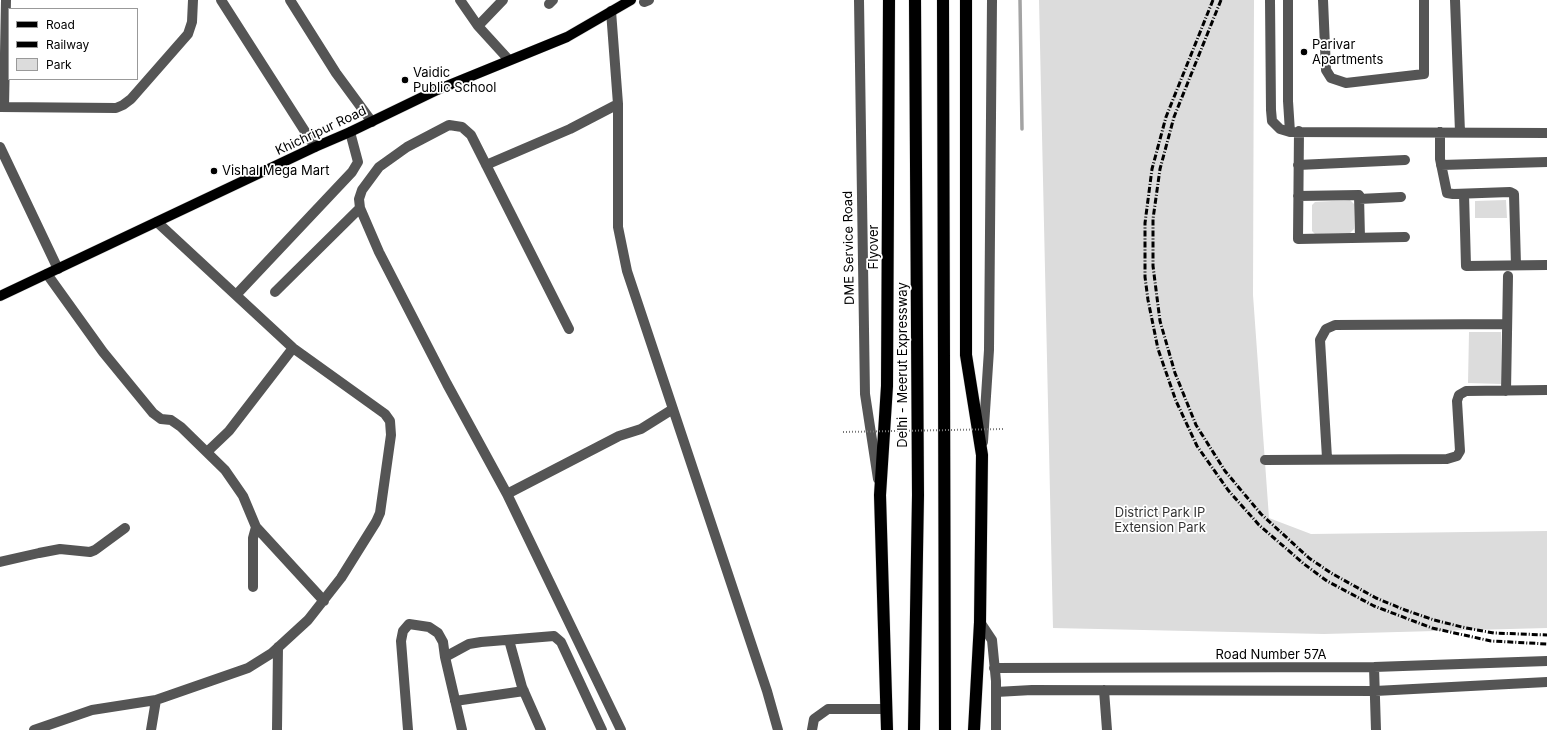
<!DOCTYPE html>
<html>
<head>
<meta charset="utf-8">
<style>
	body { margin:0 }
	#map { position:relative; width:1547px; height:730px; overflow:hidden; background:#fff; font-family:Inter,sans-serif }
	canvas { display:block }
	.legend { position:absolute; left:8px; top:8px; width:130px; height:72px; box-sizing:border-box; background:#fff; border:1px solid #999; margin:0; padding:5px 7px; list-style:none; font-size:12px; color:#000 }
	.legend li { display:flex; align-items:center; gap:8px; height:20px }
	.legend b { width:20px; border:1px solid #999 }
</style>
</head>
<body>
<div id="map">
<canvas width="1547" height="730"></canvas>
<ul class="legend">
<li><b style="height:5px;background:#000"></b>Road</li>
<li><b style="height:5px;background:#000"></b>Railway</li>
<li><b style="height:11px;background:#dcdcdc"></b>Park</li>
</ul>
</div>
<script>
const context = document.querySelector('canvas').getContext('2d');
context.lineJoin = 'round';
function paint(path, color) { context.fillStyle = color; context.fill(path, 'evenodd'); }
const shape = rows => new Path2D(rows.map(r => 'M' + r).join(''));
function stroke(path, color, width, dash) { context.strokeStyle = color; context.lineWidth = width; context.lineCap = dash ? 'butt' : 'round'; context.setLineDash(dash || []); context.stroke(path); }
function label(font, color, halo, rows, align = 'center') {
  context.font = font + ' Inter,sans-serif'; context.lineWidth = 3.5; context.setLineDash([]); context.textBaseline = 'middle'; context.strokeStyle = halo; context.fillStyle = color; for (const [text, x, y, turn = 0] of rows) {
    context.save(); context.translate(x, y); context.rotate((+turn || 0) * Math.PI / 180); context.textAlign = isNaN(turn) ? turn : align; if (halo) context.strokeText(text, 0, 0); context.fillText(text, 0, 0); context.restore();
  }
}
paint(shape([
	[1039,0,1254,0,1253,295,1269,518,1311,534,1547,531,1547,628,1324,634,1053,628],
	[1350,200,1354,204,1354,229,1350,233,1315,234,1312,231,1312,205,1315,202],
	[1506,200,1507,218,1475,218,1475,201],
	[1469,332,1501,332,1501,384,1468,383]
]), '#dcdcdc');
stroke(shape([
	[1020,0,1022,129]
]), '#a3a3a3', 3.5);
const major = shape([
	[0,296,315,147,350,132,437,90,567,37,631,0]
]);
const highway = shape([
	[943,0,945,730],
	[966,0,966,355,982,455,980,622,974,730],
	[887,730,880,495,887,386,889,0],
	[914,730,918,495,915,0]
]);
stroke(major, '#dbdbdb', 11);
stroke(highway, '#dbdbdb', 13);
stroke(shape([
	[221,0,315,147],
	[290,0,336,73,372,122],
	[460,0,478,26,509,60],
	[859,0,865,394,878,479],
	[1270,0,1271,110,1272,121,1280,129,1290,132,1547,133],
	[1288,0,1288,101,1290,132],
	[1323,0,1326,70,1331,78,1346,83,1424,74,1424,0],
	[1455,0,1460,132],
	[644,2,649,0],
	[549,4,553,0],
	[611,11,618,104,618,227,627,271,767,691,778,730],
	[478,26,503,0],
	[0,107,116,108,123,105,131,99,188,34,192,22,193,0],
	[4,107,6,0],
	[1299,131,1298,239,1405,237],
	[1440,132,1440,159,1447,193,1453,194,1510,192,1514,194,1516,265],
	[0,147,58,269],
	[486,165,570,129,618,104],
	[1298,165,1405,160],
	[1441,165,1547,162],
	[1464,194,1466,266,1547,265],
	[1298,196,1359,195,1360,238],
	[1359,199,1401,197],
	[47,274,103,352,153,413,161,419,171,420,181,427,225,470,243,496,256,527,324,601],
	[275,292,360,208],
	[236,295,352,172,358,162,350,132],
	[569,329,471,135,462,127,449,125,407,147,379,167,362,190,359,199,360,208,379,252,447,384,507,494,621,730],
	[1506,391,1508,276],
	[983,442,989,350,992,0],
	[207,452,229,431,293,348],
	[1327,458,1320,340,1326,329,1335,325,1507,324],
	[1265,460,1447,459,1457,456,1460,451,1457,401,1459,395,1466,391,1547,390],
	[507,494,619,436,641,429,673,409],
	[0,562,39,553,60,549,90,552,95,550,125,528],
	[253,587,253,538,256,527],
	[980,622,992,640,996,681,996,730],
	[509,640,522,687,541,730],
	[445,657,462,730],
	[1374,667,1376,730],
	[994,668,1374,667,1547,661],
	[1104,690,1107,730],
	[996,692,1032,690,1375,691,1547,682],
	[455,701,524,691],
	[34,730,92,710,156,700,248,668,272,653,308,620,341,578,376,522,380,513,391,435,390,421,385,414,293,348,157,222],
	[151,730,156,700],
	[277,730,278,647],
	[408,730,401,641,403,631,409,624,429,627,438,633,443,642,445,657,469,644,481,642,554,636,561,642,602,730],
	[812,730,814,719,828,709,883,709]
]), '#555', 10);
stroke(major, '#000', 10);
stroke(highway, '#000', 12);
stroke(shape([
	[1213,0,1166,117,1152,169,1145,223,1145,277,1148,300,1158,349,1176,401,1197,446,1228,490,1259,525,1304,564,1327,581,1374,606,1432,628,1491,641,1547,644],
	[1221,0,1174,117,1160,169,1153,219,1153,266,1160,321,1175,373,1196,425,1225,471,1261,514,1309,558,1331,573,1376,598,1405,610,1434,620,1466,628,1494,633,1547,635]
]), '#000', 3, [6, 2, 1, 2]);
stroke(shape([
	[843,432,1003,429]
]), '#777', 2, [1, 2]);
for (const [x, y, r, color] of [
	[1304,52,4,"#000"],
	[405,80,4,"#000"],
	[214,171,4,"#000"]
]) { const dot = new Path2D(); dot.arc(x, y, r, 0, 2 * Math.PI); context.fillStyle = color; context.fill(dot); stroke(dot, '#fff', 1.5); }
label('13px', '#000', '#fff', [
	["Parivar",1312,45],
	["Apartments",1312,60],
	["Vaidic",413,73],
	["Public School",413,88],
	["Vishal Mega Mart",222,171]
], 'left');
label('13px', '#000', '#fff', [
	["Khichripur Road",321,131,-25],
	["Flyover",874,247,-90],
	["DME Service Road",849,248,-91],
	["Delhi - Meerut Expressway",903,365,-90],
	["Road Number 57A",1271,655]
]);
label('13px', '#333', '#fff', [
	["District Park IP",1160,513],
	["Extension Park",1160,528]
]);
</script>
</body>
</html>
